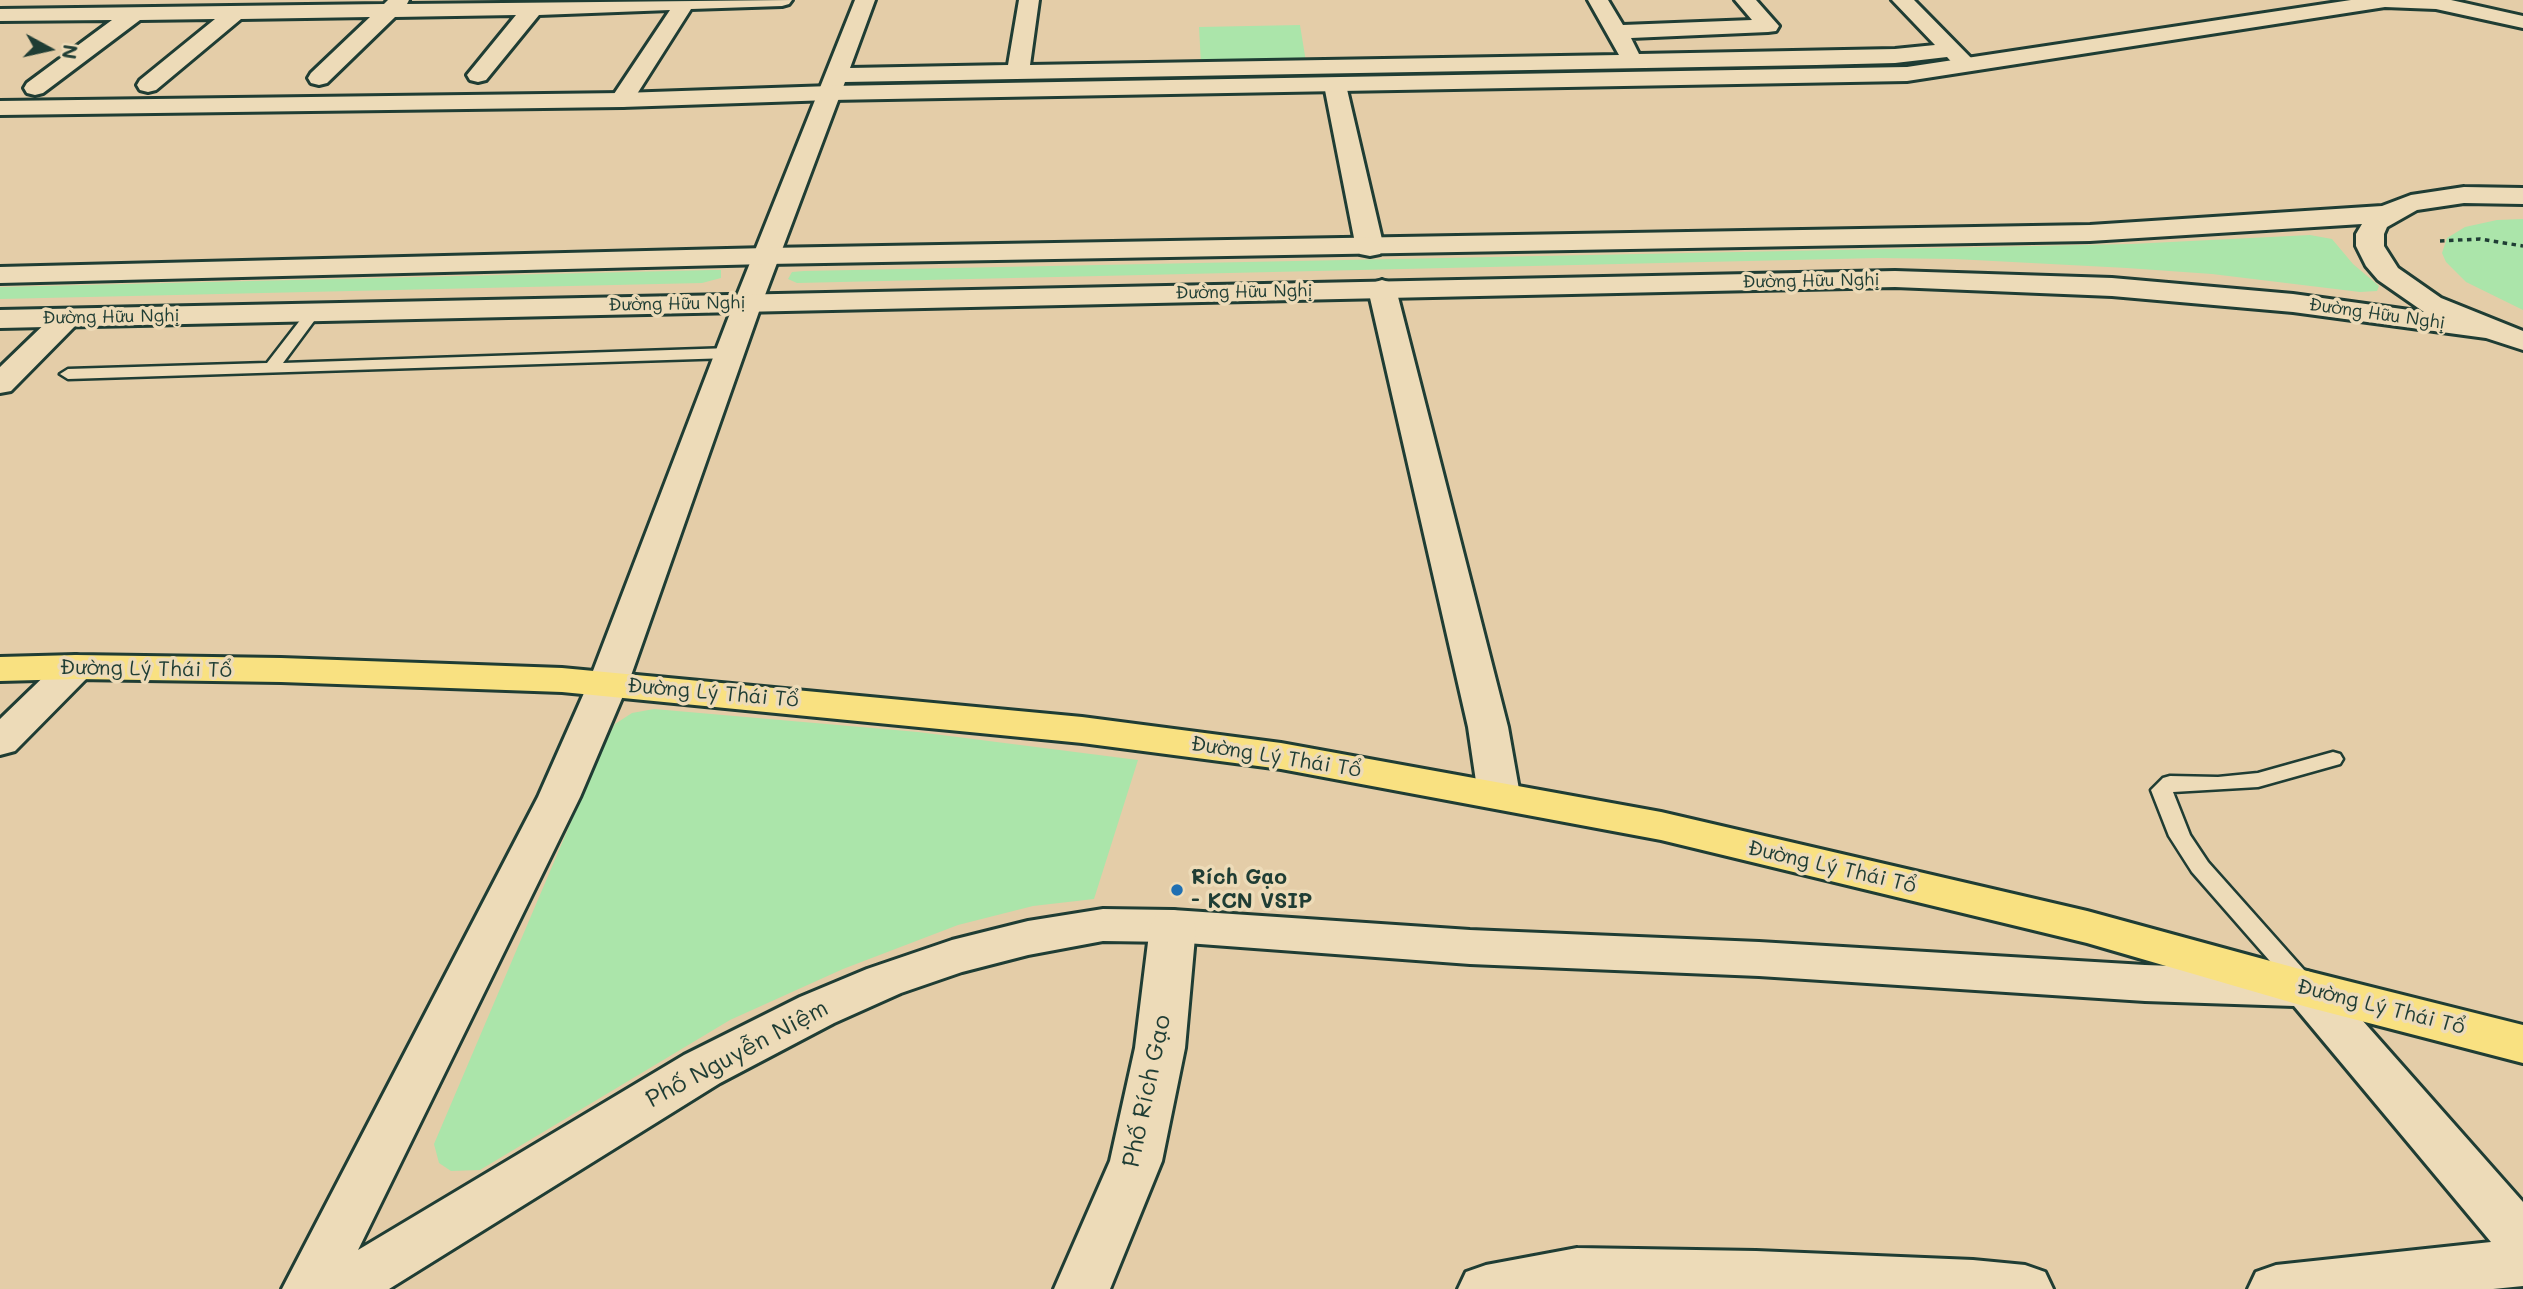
<!DOCTYPE html>
<html>
<head>
<meta charset="utf-8">
<style>
	body { margin:0 }
	#map { position:relative; width:2523px; height:1289px; overflow:hidden; background:#e4cda8; font-family:Mali,sans-serif }
	canvas { display:block }
	.north { position:absolute; left:14px; top:14px; width:70px; height:70px; -webkit-text-stroke:5px #eddbb8; paint-order:stroke; rotate:98deg; font-size:19px; font-weight:700; line-height:28px; text-align:center; color:#1f3d34 }
	.north::after { content:''; display:block; margin:auto; width:24px; height:32px; background:#1f3d34; clip-path:polygon(50% 0,100% 100%,50% 72%,0 100%) }
</style>
</head>
<body>
<div id="map">
<canvas width="2523" height="1289"></canvas>
<div class="north">N</div>
</div>
<script>
const context = document.querySelector('canvas').getContext('2d');
context.lineJoin = 'round';
function paint(path, color) { context.fillStyle = color; context.fill(path, 'evenodd'); }
const shape = rows => new Path2D(rows.map(r => 'M' + r).join(''));
function stroke(path, color, width, dash) { context.strokeStyle = color; context.lineWidth = width; context.lineCap = dash ? 'butt' : 'round'; context.setLineDash(dash || []); context.stroke(path); }
function label(font, color, halo, rows, align = 'center') {
  context.font = font + ' Mali,sans-serif'; context.lineWidth = 7; context.setLineDash([]); context.textBaseline = 'middle'; context.strokeStyle = halo; context.fillStyle = color; for (const [text, x, y, turn = 0] of rows) {
    context.save(); context.translate(x, y); context.rotate((+turn || 0) * Math.PI / 180); context.textAlign = isNaN(turn) ? turn : align; if (halo) context.strokeText(text, 0, 0); context.fillText(text, 0, 0); context.restore();
  }
}
paint(shape([
	[1300,25,1306,62,1201,64,1199,27],
	[2523,219,2523,310,2466,282,2446,262,2442,253,2447,238,2465,227,2497,220],
	[2310,235,2332,239,2353,264,2379,286,2377,291,2360,292,2212,274,2127,268,1955,259,1878,258,797,283,788,279,792,272,804,271,2131,244],
	[712,270,721,270,721,278,702,283,0,299,0,287],
	[654,709,918,732,1138,760,1094,899,1033,906,958,925,843,969,730,1020,480,1170,451,1171,439,1163,434,1144,605,742,615,724,632,713]
]), '#abe5aa');
const lane = shape([
	[313,309,320,313,283,363,730,348,738,353,730,358,68,379,60,374,68,369,267,363,308,310,313,309],
	[2333,752,2340,754,2343,759,2340,764,2258,787,2173,792,2190,835,2208,862,2313,980,2317,986,2313,992,2305,995,2297,992,2192,872,2169,836,2151,790,2163,778,2170,776,2218,777,2258,773,2333,752]
]);
const street = shape([
	[388,0,409,0,407,4,792,0,789,4,782,6,691,9,630,105,622,107,614,105,610,100,670,10,539,15,486,80,478,82,470,80,467,75,516,15,395,17,327,83,319,85,311,83,308,78,311,73,370,17,241,19,156,90,148,92,140,90,137,85,140,80,215,19,140,20,43,93,35,95,27,93,24,88,27,83,112,20,0,21,0,9,384,4,388,0],
	[855,0,875,0,850,68,1008,65,1019,0,1039,0,1030,65,1619,55,1588,0,1608,0,1623,25,1752,20,1735,0,1756,0,1779,26,1776,31,1768,32,1631,38,1639,54,1895,49,1935,45,1892,0,1914,0,1976,63,1973,68,1965,70,1957,68,1947,57,1895,63,1816,65,845,82,762,303,628,684,580,797,358,1250,684,1055,800,997,867,969,952,940,1028,921,1103,909,1173,910,1470,930,1759,942,2145,965,2307,971,2324,977,2523,1202,2523,1286,2493,1289,2248,1289,2256,1272,2276,1265,2491,1242,2294,1006,2145,1001,1759,976,1470,964,1173,942,1103,941,1028,955,962,972,901,993,834,1023,720,1083,389,1289,282,1289,538,797,588,684,734,303,855,0],
	[1335,78,1343,80,1346,85,1384,248,1380,254,1370,256,1360,254,1356,248,1324,85,1327,80,1335,78],
	[1382,280,1392,283,1396,289,1508,727,1520,795,1514,805,1499,809,1484,805,1478,795,1468,727,1368,289,1372,283,1382,280],
	[67,309,77,312,82,318,77,324,11,391,0,393,0,367,57,312,67,309],
	[76,655,90,659,96,667,90,675,15,751,0,755,0,719,62,659,76,655],
	[1577,1248,1756,1251,1973,1260,2025,1265,2045,1272,2053,1289,1458,1289,1466,1272,1486,1265,1577,1248]
]);
const secondary = shape([
	[2351,0,2451,0,2523,16,2523,28,2436,9,2385,7,1907,81,831,100,622,107,0,115,0,101,622,93,831,86,1907,67,2351,0],
	[2464,187,2523,188,2523,204,2464,203,2417,210,2387,227,2384,234,2384,246,2398,268,2441,298,2523,331,2523,350,2486,338,2293,312,2112,296,1895,287,0,328,0,310,1895,271,2112,278,2293,294,2424,312,2378,280,2366,266,2356,246,2356,234,2362,224,2090,241,767,264,0,283,0,267,767,248,2090,225,2382,206,2411,195,2464,187],
	[1173,910,1189,914,1196,926,1185,1048,1162,1161,1110,1289,1054,1289,1110,1161,1135,1048,1150,926,1157,914,1173,910]
]);
const primary = shape([
	[76,655,281,658,562,668,1082,717,1281,743,1661,812,2087,911,2307,971,2523,1025,2523,1063,2307,1007,2087,943,1661,840,1281,769,1082,743,562,692,281,682,76,679,0,681,0,657,76,655]
]);
stroke(lane, '#1f3d34', 5);
stroke(street, '#1f3d34', 6);
stroke(secondary, '#1f3d34', 6);
stroke(primary, '#1f3d34', 6);
stroke(shape([
	[2440,241,2480,239,2523,246]
]), '#1f3d34', 3.5, [4.5, 4.5]);
paint(lane, '#eddbb8');
paint(street, '#eddbb8');
paint(secondary, '#eddbb8');
paint(primary, '#f9e181');
for (const [x, y, r, color] of [
	[1177,890,7,"#1f6fb2"]
]) { const dot = new Path2D(); dot.arc(x, y, r, 0, 2 * Math.PI); context.fillStyle = color; context.fill(dot); stroke(dot, '#eddbb8', 2.5); }
label('18px', '#1f3d34', '#eddbb8', [
	["Đường Hữu Nghị",1811,281,-1],
	["Đường Hữu Nghị",1244,292,-1],
	["Đường Hữu Nghị",677,304,-1],
	["Đường Hữu Nghị",2377,314,8],
	["Đường Hữu Nghị",111,317,-1]
]);
label('21px', '#1f3d34', '#eddbb8', [
	["Đường Lý Thái Tổ",146,669,1],
	["Đường Lý Thái Tổ",713,693,5],
	["Đường Lý Thái Tổ",1276,757,9],
	["Đường Lý Thái Tổ",1832,867,13],
	["Đường Lý Thái Tổ",2381,1007,14]
]);
label('bold 21px', '#1f3d34', '#eddbb8', [
	["Rích Gạo",1191,878],
	["- KCN VSIP",1191,902]
], 'left');
label('24px', '#1f3d34', '#eddbb8', [
	["Phố Nguyễn Niệm",737,1054,-28],
	["Phố Rích Gạo",1147,1091,-78]
]);
</script>
</body>
</html>
